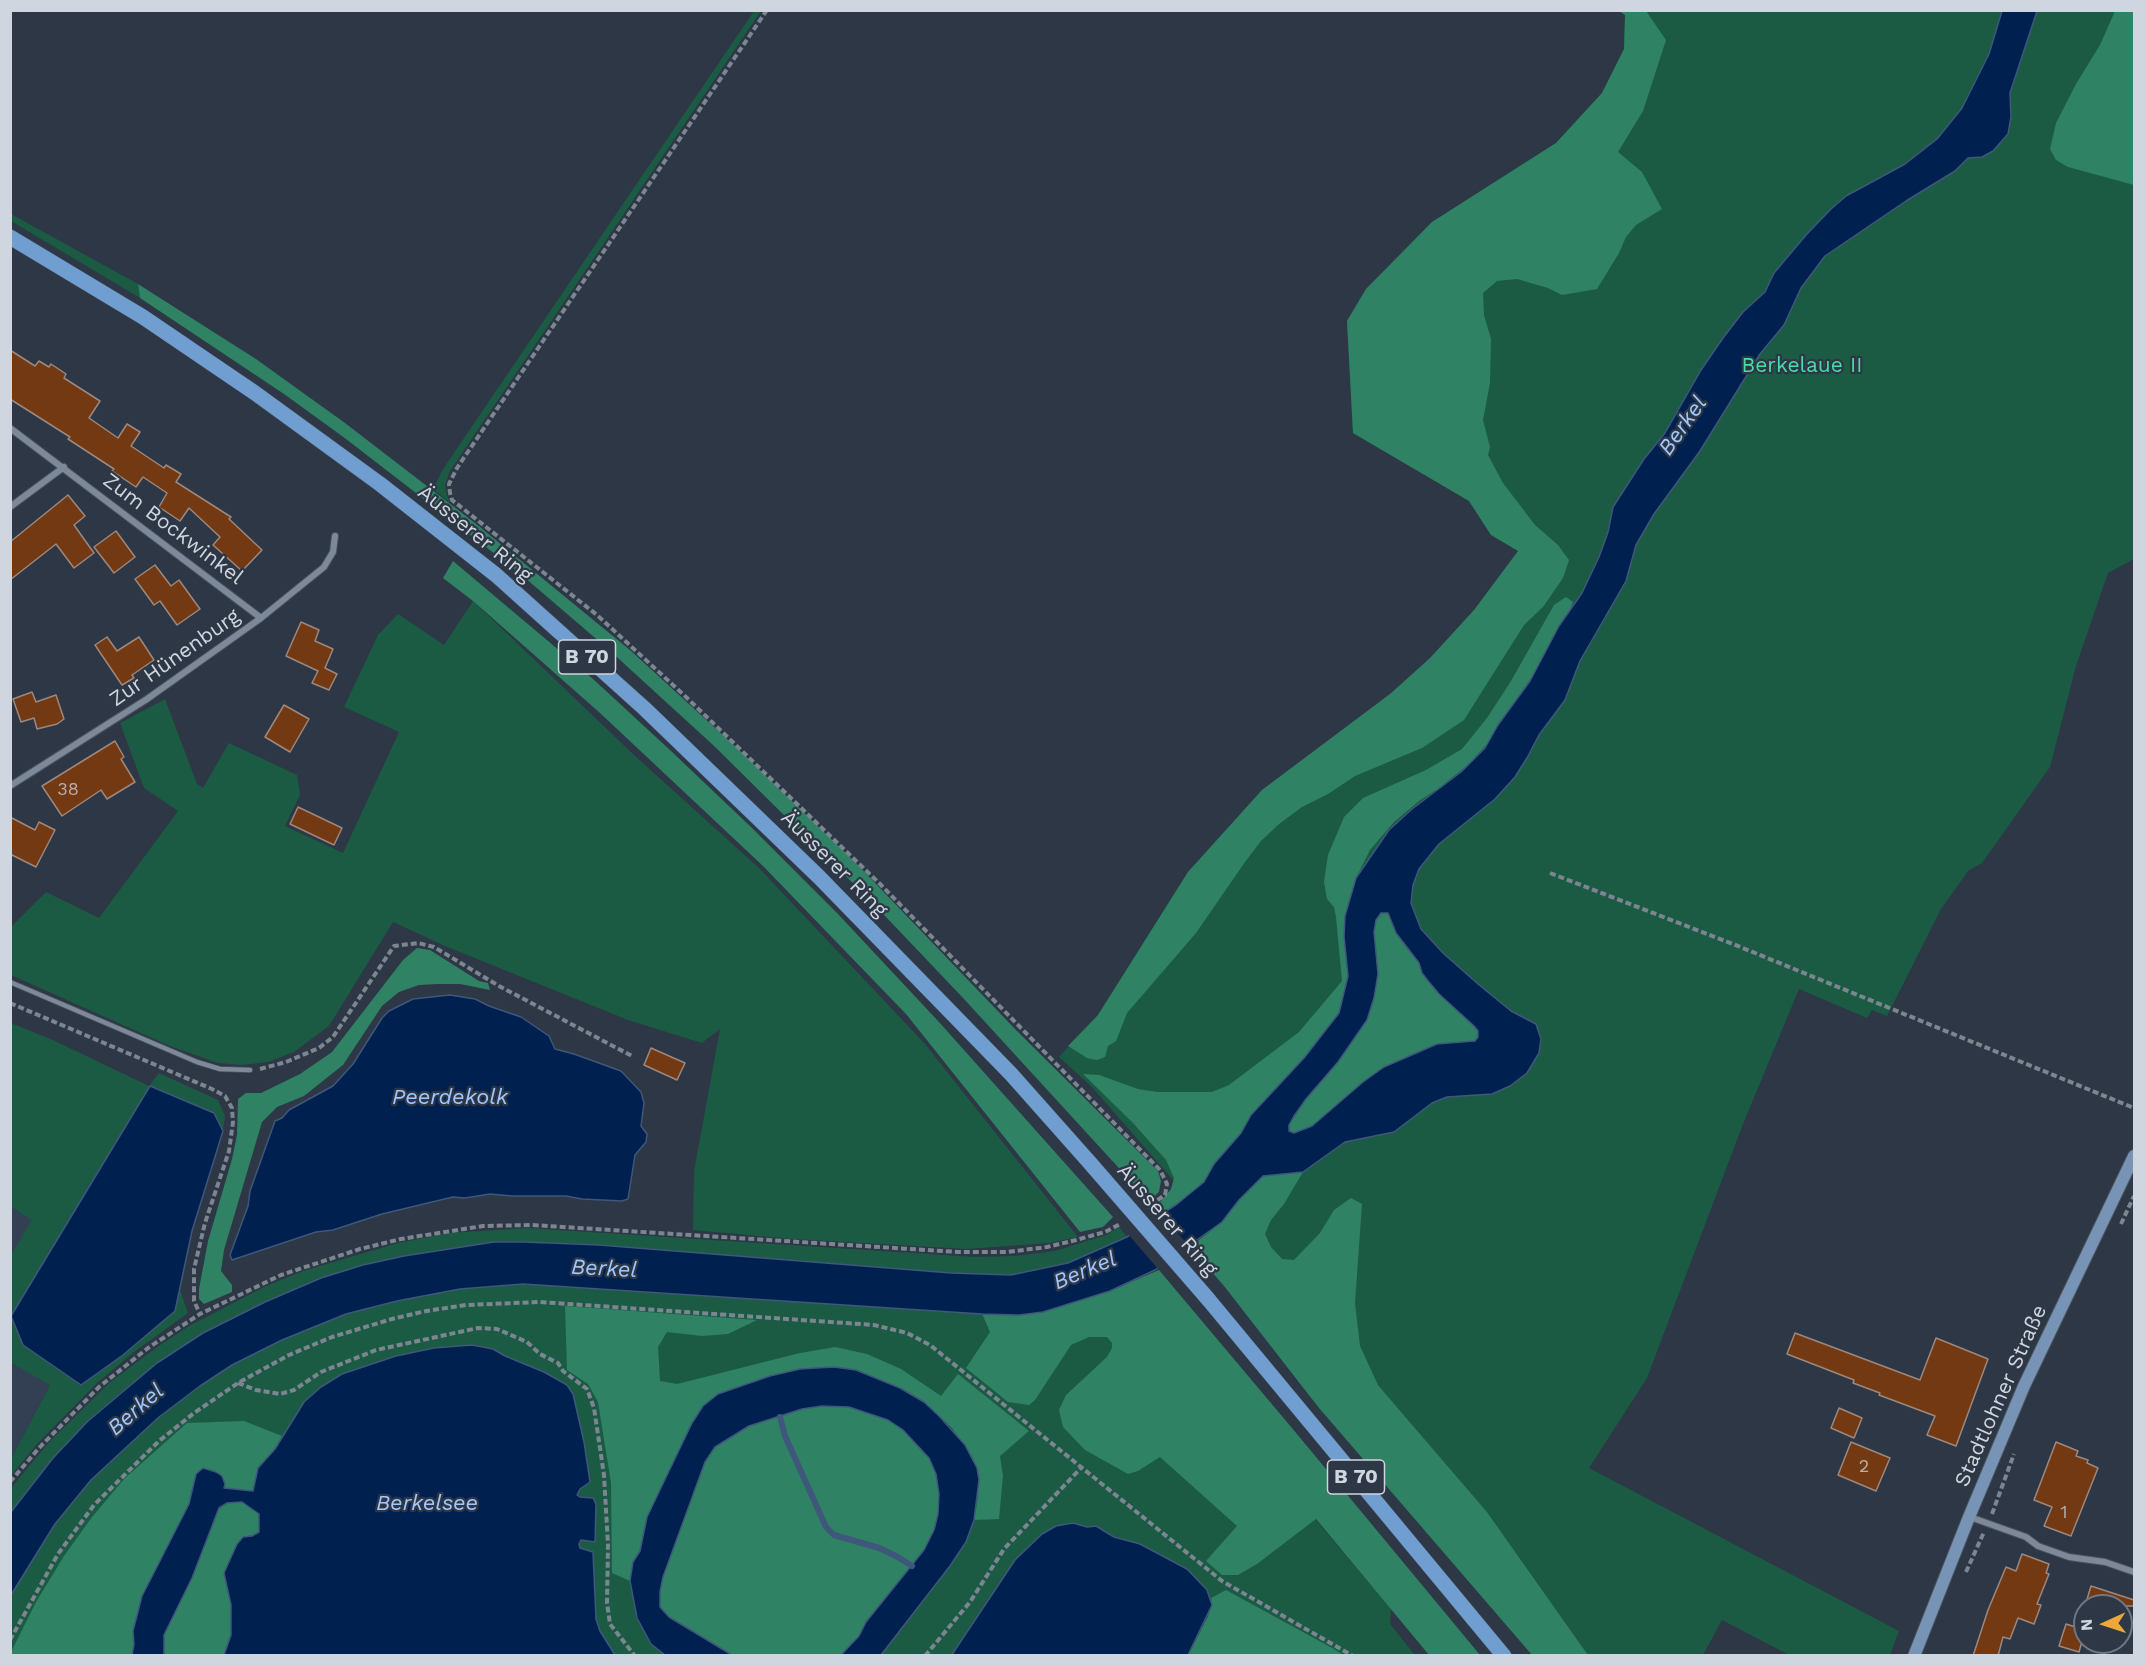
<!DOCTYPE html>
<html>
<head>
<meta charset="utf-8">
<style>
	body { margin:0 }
	#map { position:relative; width:2145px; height:1666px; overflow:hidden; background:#2d3745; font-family:"Work Sans",sans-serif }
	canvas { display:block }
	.frame { position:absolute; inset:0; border:12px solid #d0d6df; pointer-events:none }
	.north { position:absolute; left:2073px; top:1594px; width:60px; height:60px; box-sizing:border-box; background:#2d3745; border:2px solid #6e7783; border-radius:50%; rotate:267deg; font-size:16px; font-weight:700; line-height:24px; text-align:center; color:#d0d6df }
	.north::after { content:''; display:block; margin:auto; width:21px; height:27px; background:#eda83b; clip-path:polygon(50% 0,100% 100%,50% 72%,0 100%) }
</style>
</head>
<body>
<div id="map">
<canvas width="2145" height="1666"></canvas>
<div class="frame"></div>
<div class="north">N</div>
</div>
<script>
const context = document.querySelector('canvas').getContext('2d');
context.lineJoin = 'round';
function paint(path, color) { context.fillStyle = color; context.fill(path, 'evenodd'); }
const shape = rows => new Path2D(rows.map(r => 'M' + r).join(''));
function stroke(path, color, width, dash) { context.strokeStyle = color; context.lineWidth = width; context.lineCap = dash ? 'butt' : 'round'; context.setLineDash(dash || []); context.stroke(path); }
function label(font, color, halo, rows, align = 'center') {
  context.font = font + ' "Work Sans",sans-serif'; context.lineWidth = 4.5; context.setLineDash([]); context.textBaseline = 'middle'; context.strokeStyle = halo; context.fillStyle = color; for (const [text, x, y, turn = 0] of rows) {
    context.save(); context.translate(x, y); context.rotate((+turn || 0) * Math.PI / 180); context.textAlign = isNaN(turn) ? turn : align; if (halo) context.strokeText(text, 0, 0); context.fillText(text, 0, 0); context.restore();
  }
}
paint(shape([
	[11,1207,33,1220,11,1257],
	[11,1363,50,1384,11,1459]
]), '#334054');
paint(shape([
	[754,11,761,11,450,471,445,485,446,492,450,503,433,489,443,469],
	[1619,11,2134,11,2134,559,2108,573,2076,666,2050,767,1982,863,1968,871,1941,909,1887,1016,1872,1010,1867,1018,1799,989,1743,1124,1647,1378,1589,1468,1899,1631,1890,1655,1789,1655,1722,1620,1703,1655,1588,1655,1487,1512,1378,1385,1187,1196,1092,1087,1059,1057,1098,1015,1188,872,1262,790,1390,694,1435,725,1531,558,1491,535,1469,501,1353,433,1347,321,1366,289,1432,222,1556,143,1602,93,1624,49,1625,15],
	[11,214,138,284,140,298,11,221],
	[473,601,634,755,759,868,925,1044,1078,1237,1049,1243,967,1249,793,1239,693,1230,694,1171,720,1029,702,1043,628,1020,445,946,393,922,329,1026,294,1052,268,1062,242,1065,218,1063,170,1046,11,975,11,927,46,892,99,918,178,811,144,788,120,723,165,699,197,784,203,788,229,743,297,775,300,795,285,826,343,853,399,732,344,707,378,635,398,614,444,645],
	[11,1023,55,1041,149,1086,159,1073,218,1100,225,1116,223,1131,192,1231,180,1290,188,1313,134,1352,97,1383,37,1444,11,1476,11,1459,50,1385,11,1363,10,1257,32,1220,11,1207],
	[1119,1227,1127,1237,1068,1263,1011,1275,951,1273,524,1242,494,1242,404,1256,363,1265,120,1393,88,1421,53,1458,11,1512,11,1488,49,1442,109,1383,160,1345,189,1326,264,1287,303,1271,398,1243,450,1233,527,1228,975,1257,1015,1256,1055,1251,1106,1235],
	[523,1284,982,1314,988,1327,1130,1299,1310,1523,1315,1519,1391,1609,1390,1624,1415,1655,1188,1655,1208,1616,1187,1569,1140,1544,1114,1537,1096,1526,1087,1527,1073,1523,1015,1560,951,1655,881,1655,950,1566,974,1520,637,1618,651,1644,665,1655,615,1655,600,1631,596,1619,593,1552,580,1548,579,1544,581,1540,594,1542,586,1498,577,1495,580,1489,590,1482,577,1410,544,1372,505,1356,493,1349,472,1345,434,1348,367,1365,342,1374,321,1387,224,1655,164,1655,165,1654,134,1644,132,1655,11,1656,11,1595,55,1524,91,1480,124,1448,159,1417,200,1386,232,1365,282,1340,346,1314,397,1301,460,1289]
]), '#1b5b44');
paint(shape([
	[1619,11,1646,11,1666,40,1643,111,1618,152,1642,172,1662,209,1636,225,1626,237,1619,253,1597,289,1562,295,1548,288,1517,279,1497,281,1483,293,1484,315,1491,339,1490,383,1483,420,1490,447,1488,455,1503,483,1535,525,1558,545,1569,560,1563,578,1543,607,1524,625,1464,720,1422,748,1355,776,1328,794,1302,807,1279,824,1261,841,1245,862,1196,933,1127,1013,1116,1041,1108,1046,1105,1057,1097,1060,1087,1058,1068,1046,1098,1015,1188,872,1262,790,1390,694,1430,658,1474,610,1518,551,1491,535,1469,501,1353,433,1347,321,1366,289,1432,222,1556,143,1602,93,1624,49,1625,15],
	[2115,11,2134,11,2134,185,2068,167,2056,160,2050,149,2056,123,2076,84,2100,45],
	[138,284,256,359,345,423,475,523,630,650,737,748,856,863,1016,1030,1158,1171,1161,1181,1159,1192,1149,1201,964,999,867,897,713,745,608,649,517,571,346,439,284,394,140,298],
	[453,561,592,678,670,750,751,827,838,914,939,1022,1113,1217,1103,1227,1080,1232,906,1014,763,866,600,713,473,601,443,578],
	[1566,597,1573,602,1569,613,1535,677,1495,735,1469,764,1439,788,1419,801,1394,822,1370,850,1356,878,1347,957,1348,976,1339,1013,1304,1058,1251,1115,1241,1133,1214,1164,1204,1182,1177,1204,1161,1215,1155,1208,1171,1189,1174,1178,1166,1160,1133,1123,1083,1074,1099,1075,1138,1089,1157,1092,1212,1092,1229,1085,1299,1032,1342,981,1336,917,1334,907,1327,899,1324,882,1328,855,1344,817,1363,798,1426,770,1462,749,1487,718,1511,681,1554,605],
	[1381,913,1388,913,1396,933,1420,963,1422,973,1429,982,1439,994,1474,1026,1478,1031,1478,1037,1475,1041,1437,1044,1384,1067,1363,1082,1312,1126,1294,1133,1289,1131,1289,1125,1306,1099,1338,1062,1355,1038,1375,944,1374,932,1376,919],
	[417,948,430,950,479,981,488,983,490,990,460,984,438,984,419,985,399,992,382,1006,343,1065,304,1096,277,1107,262,1122,224,1250,221,1271,232,1285,232,1292,204,1304,199,1299,199,1289,208,1241,232,1159,237,1135,238,1099,246,1093,261,1093,300,1074,332,1052,403,960],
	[1303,1172,1284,1204,1271,1220,1265,1234,1271,1247,1282,1259,1294,1260,1320,1233,1334,1210,1351,1198,1362,1204,1355,1303,1360,1346,1378,1385,1487,1512,1588,1655,1532,1655,1319,1408,1224,1286,1190,1247,1222,1222,1239,1200,1263,1176],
	[1159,1270,1297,1434,1480,1655,1429,1655,1316,1519,1257,1564,1238,1575,1222,1575,1206,1561,1237,1526,1160,1457,1138,1471,1128,1474,1085,1450,1063,1427,1059,1410,1066,1395,1107,1357,1112,1348,1112,1343,1107,1337,1089,1337,1071,1345,1035,1400,1029,1405,1008,1402,966,1368,990,1332,982,1314,1019,1315,1043,1312,1110,1291],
	[565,1306,757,1320,728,1334,702,1336,667,1332,658,1347,660,1381,677,1384,800,1353,835,1347,867,1354,901,1369,941,1396,958,1374,1029,1431,1000,1456,1003,1476,999,1519,974,1520,978,1497,973,1458,952,1428,924,1402,900,1388,856,1370,834,1367,800,1369,770,1376,718,1394,703,1406,692,1423,647,1517,640,1551,633,1562,630,1581,612,1573,611,1483,598,1402,588,1384,567,1370],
	[822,1406,849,1407,888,1420,903,1430,921,1448,929,1458,936,1474,939,1494,938,1514,934,1530,924,1550,866,1622,859,1636,841,1655,732,1655,669,1617,660,1607,660,1592,663,1577,705,1462,715,1447,749,1426,802,1409],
	[244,1421,282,1436,275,1449,258,1468,255,1480,253,1491,260,1520,259,1532,252,1536,243,1537,225,1581,231,1605,231,1635,224,1655,164,1655,164,1635,192,1578,217,1514,225,1484,196,1474,189,1504,164,1554,133,1631,134,1644,132,1655,11,1656,11,1652,36,1602,64,1556,92,1517,125,1478,187,1423],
	[1226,1590,1334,1649,1343,1655,1188,1656,1208,1616,1212,1605,1211,1598]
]), '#2f8263');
const water = shape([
	[2002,11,2037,11,2010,93,2011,117,2008,134,1993,151,1982,157,1968,158,1955,171,1906,201,1825,256,1801,288,1784,325,1760,354,1700,451,1654,514,1636,545,1626,581,1580,661,1565,700,1539,735,1527,758,1515,777,1495,799,1439,844,1419,869,1413,885,1411,903,1421,929,1443,953,1478,984,1511,1011,1536,1024,1541,1039,1539,1053,1527,1073,1510,1086,1492,1094,1447,1097,1432,1103,1394,1132,1345,1142,1303,1172,1263,1176,1239,1200,1222,1222,1155,1270,1110,1291,1043,1312,1019,1315,982,1314,523,1284,460,1289,397,1301,346,1314,282,1340,232,1365,200,1386,159,1417,91,1480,55,1524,11,1595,11,1512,53,1458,88,1421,157,1363,203,1333,265,1302,321,1278,363,1265,404,1256,494,1242,524,1242,599,1245,951,1273,1011,1275,1068,1263,1127,1237,1177,1204,1204,1182,1214,1164,1241,1133,1251,1115,1304,1058,1339,1013,1348,976,1344,936,1345,916,1356,878,1389,830,1412,809,1461,772,1485,748,1498,725,1530,681,1559,626,1582,593,1599,557,1608,532,1613,507,1644,459,1665,433,1701,370,1723,338,1743,312,1765,292,1774,273,1806,235,1831,209,1846,196,1905,164,1937,139,1962,108,1989,54,2002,11],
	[1381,913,1388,913,1396,933,1419,963,1422,973,1429,982,1439,994,1474,1026,1478,1031,1478,1037,1475,1041,1437,1044,1384,1067,1363,1082,1312,1126,1294,1133,1289,1131,1289,1125,1294,1116,1306,1099,1338,1062,1367,1020,1374,998,1378,974,1374,932,1376,920,1381,913],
	[450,995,475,999,489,1006,521,1017,549,1036,555,1049,574,1054,621,1071,641,1092,644,1103,641,1126,647,1134,646,1142,635,1155,628,1199,622,1201,582,1199,566,1196,512,1196,490,1194,465,1198,453,1197,382,1214,333,1230,316,1232,232,1260,230,1255,248,1206,250,1191,275,1121,282,1118,289,1110,333,1086,353,1064,382,1018,389,1011,413,999,450,995],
	[150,1086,214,1113,223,1131,192,1231,175,1311,123,1355,81,1385,23,1345,11,1316,150,1086],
	[472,1345,493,1349,505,1356,544,1372,567,1385,573,1394,584,1442,590,1482,580,1489,577,1495,580,1497,593,1498,596,1504,595,1542,581,1540,579,1544,580,1548,593,1552,596,1619,600,1631,615,1655,224,1655,231,1635,231,1605,224,1573,237,1544,243,1537,252,1536,259,1532,259,1514,242,1502,227,1503,219,1508,192,1578,164,1635,164,1655,132,1655,134,1644,133,1631,142,1596,189,1504,196,1474,203,1468,216,1472,222,1476,225,1484,224,1488,253,1491,258,1468,275,1449,304,1402,321,1387,342,1374,396,1356,434,1348,472,1345],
	[834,1367,856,1370,900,1388,924,1402,939,1416,965,1445,977,1468,979,1480,974,1520,966,1542,950,1566,881,1655,841,1655,859,1636,866,1622,924,1550,934,1530,938,1514,939,1494,936,1474,929,1458,903,1430,888,1420,849,1407,822,1406,802,1409,749,1426,715,1447,705,1462,663,1577,660,1592,660,1607,669,1617,732,1655,665,1655,651,1644,637,1618,630,1581,633,1562,640,1551,647,1517,692,1423,703,1406,718,1394,770,1376,800,1369,834,1367],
	[1073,1523,1087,1527,1096,1526,1114,1537,1140,1544,1187,1569,1207,1590,1212,1605,1188,1655,951,1656,1015,1560,1042,1534,1056,1526,1073,1523]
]);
paint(water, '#002150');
stroke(water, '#3e577b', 1.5);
paint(shape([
	[1159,1212,1192,1249,1159,1270,1127,1233]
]), '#2d3745');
stroke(shape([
	[780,1417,785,1436,826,1527,834,1535,879,1548,896,1556,912,1566]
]), '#3e577b', 6);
const building = shape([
	[10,350,35,366,39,361,49,367,51,364,66,374,64,378,100,401,89,418,118,438,127,424,140,432,131,446,164,468,166,465,181,474,176,482,231,517,229,519,262,550,242,571,213,545,220,537,189,508,180,521,159,507,167,493,143,477,136,487,112,471,114,469,68,439,70,437,10,399,10,350],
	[68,495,85,516,74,525,94,553,74,568,56,544,10,580,10,542,68,495],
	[116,531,135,557,114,573,94,547,116,531],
	[155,565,171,586,179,580,200,609,177,625,160,601,154,605,135,579,155,565],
	[301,622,319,630,315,641,333,649,325,668,337,674,329,690,312,683,318,671,286,656,301,622],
	[107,637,117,651,139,637,154,660,132,675,134,678,122,685,95,645,107,637],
	[32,692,36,702,56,695,64,719,57,724,37,729,34,718,21,722,13,699,32,692],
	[284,705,309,719,290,752,265,737,284,705],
	[115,741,124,757,121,759,135,782,107,799,101,790,62,816,42,786,115,741],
	[298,807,342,828,334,845,290,824,298,807],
	[10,817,35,830,39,822,55,830,36,867,10,854,10,817],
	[651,1048,685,1063,677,1080,644,1065,651,1048],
	[1795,1333,1920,1380,1936,1338,1988,1359,1956,1446,1927,1435,1935,1416,1879,1395,1880,1393,1853,1383,1854,1380,1787,1354,1795,1333],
	[1839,1408,1862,1418,1854,1438,1831,1428,1839,1408],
	[1851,1442,1890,1458,1876,1491,1838,1475,1851,1442],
	[2056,1442,2078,1451,2076,1456,2088,1460,2087,1463,2098,1468,2071,1536,2044,1526,2052,1507,2034,1500,2056,1442],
	[2022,1554,2049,1564,2046,1573,2049,1574,2037,1604,2041,1605,2034,1624,2018,1618,2010,1639,2003,1637,1998,1656,1973,1656,1988,1610,2006,1567,2016,1571,2022,1554],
	[2091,1586,2134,1600,2134,1606,2085,1606,2091,1586],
	[2066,1624,2085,1630,2079,1652,2059,1646,2066,1624]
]);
paint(building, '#733913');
stroke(building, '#9c887e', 1.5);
const lane = shape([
	[10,982,197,1062,220,1069,250,1070]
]);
const street = shape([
	[10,428,261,618],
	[10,507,64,467],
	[10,786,147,699,261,618,324,567,333,552,335,536],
	[1970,1517,2026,1537,2038,1546,2069,1557,2105,1562,2134,1572]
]);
const secondary = shape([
	[1914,1656,1969,1517,2024,1386,2134,1156]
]);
const primary = shape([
	[10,237,143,317,255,393,380,484,496,575,645,709,819,877,1011,1074,1090,1163],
	[1208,1299,1504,1656]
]);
stroke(lane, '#49525d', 6);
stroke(street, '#49525d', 8);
stroke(secondary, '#49525d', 14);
stroke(primary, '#49525d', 16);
stroke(shape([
	[767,10,457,468,449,484,450,493,452,500,597,615,686,697,880,884,1160,1170,1167,1184,1165,1195,1147,1207],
	[1550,873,1733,944,2134,1108],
	[10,1003,212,1089,225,1096,232,1108,233,1122,229,1151,205,1223,194,1269,194,1301,200,1314],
	[260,1069,286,1062,319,1048,333,1037,394,946,418,943,434,947,499,986,632,1056],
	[2121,1224,2134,1196],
	[238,1383,256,1390,280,1394,294,1390,321,1372,376,1350,478,1328,497,1329,527,1342,540,1354,558,1363,563,1371,587,1389,594,1408,604,1475,608,1545,607,1603,610,1624,635,1656],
	[10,1482,39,1448,99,1387,148,1348,200,1314,281,1275,360,1249,401,1239,483,1226,532,1225,958,1252,1007,1252,1047,1247,1076,1240,1105,1232,1120,1224],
	[1992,1514,2014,1454],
	[1966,1572,1984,1532],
	[10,1640,58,1554,94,1505,159,1441,194,1413,238,1383,289,1355,332,1337,392,1319,426,1311,466,1305,540,1302,874,1325,907,1333,930,1345,1222,1581,1353,1656],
	[925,1656,970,1602,1004,1549,1081,1468]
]), '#7d8591', 4, [6, 3]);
stroke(lane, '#7d8899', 4.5);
stroke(street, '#7d8899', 6);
stroke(secondary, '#7793b5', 12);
stroke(primary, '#709ed1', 15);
const primaryBridge = shape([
	[1090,1163,1208,1299]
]);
stroke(primaryBridge, '#49525d', 16, []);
stroke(primaryBridge, '#709ed1', 15);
label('18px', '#b9afac', null, [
	["38",68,790],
	["2",1864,1467],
	["1",2064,1513]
]);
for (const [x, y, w] of [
	[587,657,57],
	[1356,1477,57]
]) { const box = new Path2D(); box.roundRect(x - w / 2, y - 17, w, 34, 4.5); context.fillStyle = '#2d3745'; context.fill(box); stroke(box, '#d0d6df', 1.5); }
label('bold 20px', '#d0d6df', null, [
	["B 70",587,657],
	["B 70",1356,1477]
]);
label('21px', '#47dda7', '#2d3745', [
	["Berkelaue II",1802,366]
]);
label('21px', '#d0d6df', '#2d3745', [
	["Zum Bockwinkel",173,529,37],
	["Äusserer Ring",475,534,39],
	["Zur Hünenburg",175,658,-35],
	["Äusserer Ring",834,864,45],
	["Äusserer Ring",1167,1220,49],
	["Stadtlohner Straße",2001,1396,-66]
]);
label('italic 22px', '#a1c7ff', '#2d3745', [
	["Berkel",1683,426,-55],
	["Peerdekolk",450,1098],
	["Berkel",604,1269,3],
	["Berkel",1085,1271,-23],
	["Berkel",136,1410,-41],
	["Berkelsee",427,1504]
]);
</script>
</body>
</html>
